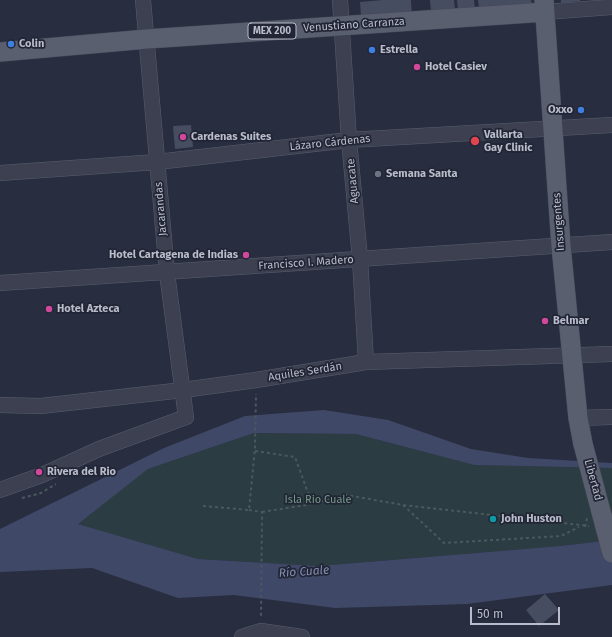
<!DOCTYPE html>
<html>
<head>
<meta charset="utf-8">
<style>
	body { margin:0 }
	#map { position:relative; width:612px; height:637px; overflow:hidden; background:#282e3f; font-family:"Fira Sans",sans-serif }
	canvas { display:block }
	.scale { position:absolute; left:470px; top:607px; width:90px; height:18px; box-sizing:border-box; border:2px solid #b9bcca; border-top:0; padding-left:5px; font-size:12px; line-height:14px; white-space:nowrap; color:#b9bcca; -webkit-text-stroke:3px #212535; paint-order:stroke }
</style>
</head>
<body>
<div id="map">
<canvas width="612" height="637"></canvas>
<div class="scale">50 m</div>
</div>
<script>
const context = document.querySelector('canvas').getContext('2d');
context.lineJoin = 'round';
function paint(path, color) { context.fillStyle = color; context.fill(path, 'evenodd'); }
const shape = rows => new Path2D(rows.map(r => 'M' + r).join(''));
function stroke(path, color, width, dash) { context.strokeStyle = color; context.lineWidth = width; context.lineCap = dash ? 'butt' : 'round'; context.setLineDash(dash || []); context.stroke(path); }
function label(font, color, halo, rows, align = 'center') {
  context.font = font + ' "Fira Sans",sans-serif'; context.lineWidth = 3.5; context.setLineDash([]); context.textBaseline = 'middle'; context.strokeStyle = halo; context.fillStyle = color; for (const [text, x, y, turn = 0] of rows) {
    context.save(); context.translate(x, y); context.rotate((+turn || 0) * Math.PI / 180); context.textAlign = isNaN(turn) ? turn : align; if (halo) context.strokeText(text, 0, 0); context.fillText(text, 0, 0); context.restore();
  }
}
paint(shape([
	[254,433,356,434,474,465,612,468,612,540,560,546,319,566,198,559,77,524,148,469]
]), '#2b3c42');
paint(shape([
	[324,410,388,420,471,449,528,458,612,463,612,468,474,465,356,434,254,433,148,469,78,524,198,559,319,566,560,546,612,540,612,585,467,604,335,608,234,595,178,598,92,568,0,572,0,529,87,486,164,448,245,416]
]), '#3f4867');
paint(shape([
	[383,0,411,0,412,16,361,16,360,2],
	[430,0,454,0,455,9,431,12],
	[457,0,474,0,475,9,458,10],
	[478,0,531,0,532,4,479,8],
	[561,0,580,0,580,1,561,3],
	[191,125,193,147,175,149,173,126],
	[545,594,559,610,539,626,526,610]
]), '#474d61');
const minor = shape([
	[340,0,349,140,360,259,366,362],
	[545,12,612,7],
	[0,173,157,162,349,140,612,125],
	[0,283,612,242],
	[0,405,41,406,183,390,256,380,366,362,612,354],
	[578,418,612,417],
	[0,490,42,475,99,449,186,417,167,273,143,0],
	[242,637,261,631,302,637]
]);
const major = shape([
	[544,0,561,246,578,418,583,444],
	[0,52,147,39,545,12]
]);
stroke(minor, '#5a5e6d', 16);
stroke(major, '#464959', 20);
stroke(shape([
	[255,451,295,457,312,504],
	[22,498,41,493,56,484],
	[403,505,444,543,561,536,579,527],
	[203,506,249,510,255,448,256,394],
	[249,510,262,512,261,618],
	[262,512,312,504,346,495,403,505,589,526],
	[585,527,587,518]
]), '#4a595f', 2, [3, 3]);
stroke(minor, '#3c4050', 15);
stroke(major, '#5a5f6f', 19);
const majorBridge = shape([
	[583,444,612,553]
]);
stroke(majorBridge, '#464959', 20, []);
stroke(majorBridge, '#5a5f6f', 19);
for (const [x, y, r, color] of [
	[11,44,4,"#3f7fe0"],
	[372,50,4,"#3f7fe0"],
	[417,67,4,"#d1479c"],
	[581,110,4,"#3f7fe0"],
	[183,137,4,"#d1479c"],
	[475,141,5,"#e0444e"],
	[378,174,4,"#6b7280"],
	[246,255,4,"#d1479c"],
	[49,309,4,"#d1479c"],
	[545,321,4,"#d1479c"],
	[39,472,4,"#d1479c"],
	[493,519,4,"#0f9aa8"]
]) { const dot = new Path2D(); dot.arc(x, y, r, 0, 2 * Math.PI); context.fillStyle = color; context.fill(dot); stroke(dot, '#212535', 1.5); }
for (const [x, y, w] of [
	[272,31,48]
]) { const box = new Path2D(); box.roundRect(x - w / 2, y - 8, w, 16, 3); context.fillStyle = '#212535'; context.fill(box); stroke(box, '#b9bcca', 1); }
label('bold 10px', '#b9bcca', null, [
	["MEX 200",272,31]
]);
label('11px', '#b9bcca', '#212535', [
	["Venustiano Carranza",354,25,-4],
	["Lázaro Cárdenas",330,143,-6],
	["Aguacate",353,181,-95],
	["Jacarandas",161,209,-95],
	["Insurgentes",559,222,-94],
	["Francisco I. Madero",306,263,-4],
	["Aquiles Serdán",305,372,-9],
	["Libertad",593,480,75]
]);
label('bold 11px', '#b9bcca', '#212535', [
	["Colin",19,44],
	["Estrella",380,50],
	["Hotel Casiev",425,67],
	["Oxxo",573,110,"right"],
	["Vallarta",484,135],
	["Gay Clinic",484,148],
	["Cardenas Suites",191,137],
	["Semana Santa",386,174],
	["Hotel Cartagena de Indias",238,255,"right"],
	["Hotel Azteca",57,309],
	["Belmar",553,321],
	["Rivera del Rio",47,472],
	["John Huston",501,519]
], 'left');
label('11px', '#719982', '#212535', [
	["Isla Rio Cuale",318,500]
]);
label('italic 12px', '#828daf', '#212535', [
	["Río Cuale",304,572,-4]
]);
</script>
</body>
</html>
